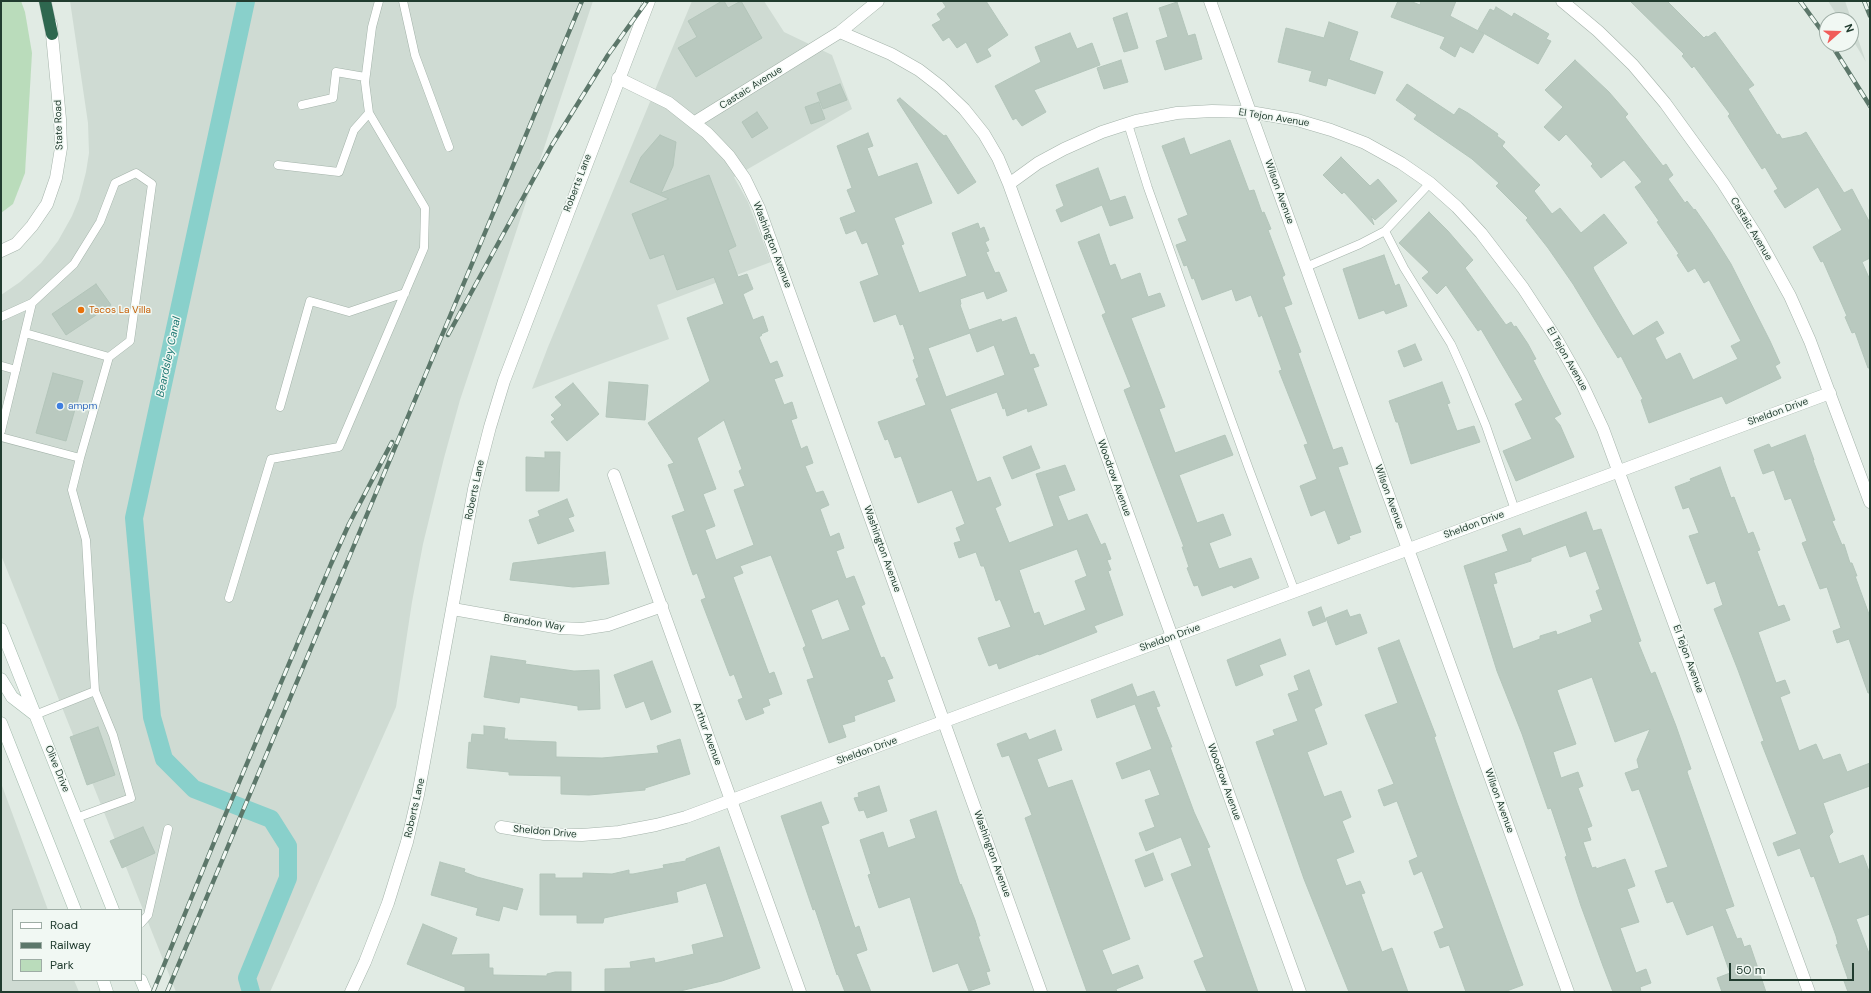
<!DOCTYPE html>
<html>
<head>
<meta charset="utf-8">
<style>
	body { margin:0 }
	#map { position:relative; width:1871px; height:993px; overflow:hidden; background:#e1ebe4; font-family:"DM Sans",sans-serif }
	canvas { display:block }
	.frame { position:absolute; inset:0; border:2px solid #213c2f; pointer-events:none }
	.legend { position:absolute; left:12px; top:909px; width:130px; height:72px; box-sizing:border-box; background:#f1f8f3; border:1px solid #9eada5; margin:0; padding:5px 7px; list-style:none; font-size:12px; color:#213c2f }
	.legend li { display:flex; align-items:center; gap:8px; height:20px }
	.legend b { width:20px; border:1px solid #9eada5 }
	.north { position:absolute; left:1819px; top:12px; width:40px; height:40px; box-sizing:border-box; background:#f1f8f3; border:1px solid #9eada5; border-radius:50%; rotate:70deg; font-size:11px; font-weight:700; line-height:16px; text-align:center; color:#213c2f }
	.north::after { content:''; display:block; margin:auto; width:14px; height:18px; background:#f05d5a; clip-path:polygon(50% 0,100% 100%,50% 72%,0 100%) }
	.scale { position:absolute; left:1729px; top:963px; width:125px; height:18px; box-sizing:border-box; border:2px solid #213c2f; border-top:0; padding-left:5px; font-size:12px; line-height:14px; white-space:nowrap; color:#213c2f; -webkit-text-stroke:3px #f1f8f3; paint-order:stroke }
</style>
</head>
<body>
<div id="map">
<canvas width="1871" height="993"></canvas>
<div class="frame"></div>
<ul class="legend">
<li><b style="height:5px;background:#fff"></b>Road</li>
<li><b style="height:5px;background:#5c776a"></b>Railway</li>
<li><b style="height:11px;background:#badcbb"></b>Park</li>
</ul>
<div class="north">N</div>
<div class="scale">50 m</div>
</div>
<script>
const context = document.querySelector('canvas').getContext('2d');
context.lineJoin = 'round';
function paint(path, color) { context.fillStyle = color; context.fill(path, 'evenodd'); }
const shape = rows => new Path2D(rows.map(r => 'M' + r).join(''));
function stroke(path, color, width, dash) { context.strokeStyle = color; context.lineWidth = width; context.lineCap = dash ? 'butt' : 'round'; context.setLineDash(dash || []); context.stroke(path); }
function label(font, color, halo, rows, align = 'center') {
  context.font = font + ' "DM Sans",sans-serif'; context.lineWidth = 3; context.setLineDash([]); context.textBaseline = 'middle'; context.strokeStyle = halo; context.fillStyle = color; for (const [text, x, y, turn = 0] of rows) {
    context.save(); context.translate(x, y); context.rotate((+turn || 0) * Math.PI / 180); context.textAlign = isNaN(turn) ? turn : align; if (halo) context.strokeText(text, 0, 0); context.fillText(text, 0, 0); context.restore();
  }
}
paint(shape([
	[70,1,593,1,460,400,444,458,423,544,412,602,396,707,270,992,176,992,1,555,1,295,20,282,41,263,58,241,72,216,79,199,86,172,89,153,88,123],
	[692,1,764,1,784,32,832,55,852,109,734,177,748,202,771,262,657,305,669,339,532,389,548,347],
	[1828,1,1845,1,1866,62,1851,37,1851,20,1840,20],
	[1,783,48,910,13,910,13,980,74,980,79,992,1,992]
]), '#cfdbd3');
paint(shape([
	[1,1,21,1,25,12,32,53,25,173,13,204,1,213]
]), '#badcbb');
stroke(shape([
	[246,1,134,518,152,717,164,759,194,789,271,819,288,846,288,878,247,978,251,992]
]), '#89d0cb', 18);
const building = shape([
	[722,1,724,1,728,8,741,1,762,38,696,77,678,48,697,37,688,21,722,1],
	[942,1,986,1,1008,35,987,49,991,56,977,63,966,42,957,48,949,37,943,41,932,25,941,20,937,14,946,7,942,1],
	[1398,1,1410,1,1420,5,1421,1,1456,1,1450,16,1484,34,1473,53,1460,46,1455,57,1440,48,1445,37,1391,17,1398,1],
	[1630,1,1667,1,1704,38,1706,36,1708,37,1715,32,1754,85,1748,89,1777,135,1779,134,1782,139,1801,135,1806,132,1844,193,1852,189,1870,223,1870,258,1862,262,1870,280,1870,368,1868,368,1855,332,1852,333,1845,317,1847,316,1823,261,1821,262,1813,247,1842,230,1818,187,1785,208,1774,191,1778,189,1765,167,1762,169,1728,116,1730,114,1694,66,1692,68,1682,56,1684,54,1630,1],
	[1177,2,1188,36,1195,34,1202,59,1165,70,1156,41,1168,37,1159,8,1177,2],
	[1496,7,1512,17,1514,13,1549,34,1546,39,1551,41,1538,64,1478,30,1490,9,1494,11,1496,7],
	[1127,13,1138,48,1124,52,1113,18,1127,13],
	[1329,22,1358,32,1349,60,1383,72,1375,94,1328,78,1326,86,1309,81,1312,71,1278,62,1286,28,1324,38,1329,22],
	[1070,33,1077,49,1092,43,1100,65,1034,90,1046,112,1022,126,1016,118,1013,120,995,86,1041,62,1035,47,1070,33],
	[1121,60,1128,82,1104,89,1097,68,1121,60],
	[1575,60,1609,92,1628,114,1625,117,1663,166,1666,164,1673,175,1668,179,1685,203,1687,201,1694,210,1695,209,1711,232,1731,264,1770,341,1780,363,1775,366,1781,378,1726,404,1722,396,1649,423,1641,400,1643,399,1621,356,1618,358,1573,284,1548,248,1526,220,1528,218,1496,186,1499,183,1472,159,1414,119,1417,115,1396,100,1407,84,1454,115,1459,108,1468,113,1498,134,1497,136,1505,142,1502,146,1540,185,1534,191,1552,214,1560,208,1581,233,1604,214,1627,243,1593,267,1594,270,1633,336,1657,321,1664,333,1655,338,1666,360,1680,353,1693,380,1738,359,1731,346,1741,341,1709,280,1704,283,1695,268,1688,272,1677,255,1679,254,1657,222,1659,221,1635,187,1642,182,1624,160,1601,178,1591,166,1593,164,1566,134,1559,141,1544,127,1563,107,1545,90,1575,60],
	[840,84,847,100,823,109,817,93,840,84],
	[900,98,944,136,946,135,976,182,958,194,897,100,900,98],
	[819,102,825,119,811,124,805,107,819,102],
	[757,112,768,128,752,138,742,122,757,112],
	[868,133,873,146,867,148,878,177,917,163,932,203,894,218,904,244,901,245,919,293,967,276,952,233,978,223,980,229,984,227,989,240,985,242,989,251,986,252,995,273,999,272,1007,291,987,299,984,291,960,299,961,304,960,305,969,330,1001,319,1002,322,1016,317,1030,355,1034,354,1039,366,1033,368,1047,405,1028,412,1027,408,1007,416,1005,408,1003,409,997,392,950,409,977,482,990,477,1001,505,995,508,1009,543,1054,526,1036,474,1065,465,1075,490,1058,496,1068,521,1087,514,1101,545,1105,543,1111,559,1107,560,1111,570,1108,571,1123,615,1094,626,1097,632,1039,655,1038,654,999,669,997,663,989,666,978,638,1011,627,1000,599,996,601,984,566,981,566,976,552,959,558,954,543,961,541,956,528,965,524,952,490,918,503,901,456,895,458,888,439,885,440,878,422,926,405,916,379,919,377,913,360,915,359,903,324,900,325,896,314,874,322,860,282,879,275,867,242,862,244,856,230,846,234,840,218,856,212,847,190,852,188,837,146,868,133],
	[970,333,977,352,994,345,1005,375,946,397,928,348,970,333],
	[1077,549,1087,576,1075,581,1086,610,1044,626,1039,612,1034,614,1019,570,1077,549],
	[660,135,676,142,673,166,661,193,709,175,736,246,728,250,738,277,747,274,753,289,743,294,753,320,763,316,768,331,761,334,762,335,759,337,770,364,777,361,783,376,774,379,784,405,792,402,797,418,791,420,801,449,807,446,813,463,805,466,816,493,823,491,829,505,820,509,830,537,839,533,844,548,836,551,846,579,854,576,865,604,861,606,881,658,884,657,893,678,887,680,895,701,854,716,855,721,842,725,846,737,829,743,807,680,814,678,803,648,806,646,771,555,740,566,743,573,733,577,769,674,774,672,782,694,768,699,770,705,762,708,764,713,746,720,738,700,743,698,734,674,730,676,701,600,706,598,697,573,693,575,672,516,685,511,668,465,674,463,648,423,710,381,687,318,724,304,714,277,677,290,664,254,650,259,632,214,669,199,630,182,641,157,660,135],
	[724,420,742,469,739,471,745,486,734,490,754,545,716,560,705,530,715,526,703,494,716,489,697,438,724,420],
	[838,599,850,630,822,640,811,610,838,599],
	[1184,138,1190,155,1230,140,1249,191,1254,190,1262,213,1264,212,1271,229,1268,230,1285,275,1282,277,1292,304,1284,307,1301,352,1298,353,1333,450,1342,447,1348,464,1338,467,1361,532,1349,536,1350,539,1338,544,1325,510,1311,516,1300,486,1317,479,1304,445,1308,444,1279,371,1282,370,1262,315,1259,317,1251,295,1236,301,1232,289,1202,300,1194,278,1192,279,1187,265,1184,266,1176,245,1187,241,1178,219,1188,215,1162,146,1184,138],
	[1341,157,1370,186,1378,179,1397,201,1375,220,1371,216,1374,225,1344,192,1342,194,1323,175,1341,157],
	[1098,168,1110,201,1125,196,1133,218,1110,226,1102,205,1061,222,1056,210,1064,206,1056,185,1098,168],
	[1429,212,1448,231,1473,260,1465,268,1506,325,1511,322,1514,327,1516,326,1528,344,1536,359,1533,360,1561,414,1554,418,1560,425,1574,457,1516,481,1503,451,1532,439,1515,404,1523,400,1481,329,1478,331,1446,285,1437,294,1422,278,1429,272,1399,243,1429,212],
	[1099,234,1110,266,1115,264,1121,280,1140,273,1148,297,1160,293,1165,306,1131,318,1165,407,1159,409,1175,453,1225,435,1233,455,1179,475,1197,523,1223,514,1231,535,1209,543,1219,569,1251,558,1259,578,1234,588,1232,585,1202,596,1198,585,1194,586,1187,568,1189,567,1182,547,1184,547,1124,390,1131,387,1102,315,1106,313,1078,242,1099,234],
	[1384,255,1395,286,1399,284,1407,306,1386,314,1384,310,1359,319,1343,269,1384,255],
	[96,284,111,305,66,335,52,314,96,284],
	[1415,344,1422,360,1404,367,1398,351,1415,344],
	[53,373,83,381,66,441,36,433,53,373],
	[609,382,648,385,645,420,606,417,609,382],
	[1442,382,1450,403,1447,404,1457,431,1474,426,1480,442,1411,464,1398,422,1396,422,1389,401,1442,382],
	[573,383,599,414,567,441,551,422,555,419,551,415,562,405,555,397,573,383],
	[1805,435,1814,460,1813,460,1835,520,1832,521,1842,545,1844,544,1850,563,1852,563,1857,576,1855,576,1870,617,1870,693,1868,693,1849,639,1837,643,1833,631,1841,628,1827,587,1820,589,1802,543,1807,541,1791,498,1785,500,1774,470,1763,474,1754,450,1769,444,1771,448,1805,435],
	[1031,446,1040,468,1012,479,1003,457,1031,446],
	[545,452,560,452,559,491,526,491,526,457,545,458,545,452],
	[1720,467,1731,498,1734,497,1748,534,1753,532,1760,550,1757,551,1778,607,1784,605,1790,620,1758,632,1776,683,1785,680,1790,693,1780,697,1799,751,1816,744,1823,760,1840,754,1847,772,1870,763,1870,786,1823,803,1833,832,1829,836,1839,864,1863,855,1870,874,1870,914,1856,919,1870,956,1870,992,1848,992,1844,981,1848,979,1836,945,1838,944,1836,936,1814,876,1811,877,1800,848,1778,856,1773,843,1797,834,1761,742,1764,741,1738,670,1714,609,1723,605,1715,581,1707,584,1689,536,1699,533,1689,507,1683,509,1675,487,1691,481,1690,479,1720,467],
	[567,499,574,516,568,518,574,531,538,544,529,520,540,516,538,511,567,499],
	[1586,512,1593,531,1601,529,1641,641,1638,642,1651,674,1655,672,1676,726,1691,769,1688,770,1687,772,1734,906,1725,909,1737,939,1741,938,1744,947,1750,945,1766,992,1722,992,1717,978,1730,973,1713,925,1687,935,1673,901,1667,903,1655,871,1668,867,1639,789,1632,791,1625,773,1639,768,1637,760,1650,729,1615,742,1592,677,1557,690,1576,744,1553,752,1561,778,1578,772,1583,786,1578,788,1592,826,1587,828,1591,840,1583,842,1592,868,1596,867,1596,869,1625,859,1635,886,1627,889,1639,922,1620,928,1636,973,1646,969,1651,983,1640,987,1641,992,1613,992,1603,966,1581,906,1565,857,1567,856,1551,808,1548,809,1522,734,1497,671,1464,566,1508,551,1502,535,1520,528,1523,536,1586,512],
	[1566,545,1570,557,1586,551,1600,589,1596,591,1603,610,1590,615,1592,622,1557,635,1556,631,1540,636,1540,639,1513,649,1493,584,1497,583,1494,573,1531,561,1531,558,1566,545],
	[605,552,609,584,573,587,510,580,513,563,605,552],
	[1321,607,1326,621,1313,626,1308,612,1321,607],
	[1347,610,1350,617,1360,614,1367,633,1336,645,1326,618,1347,610],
	[1280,639,1286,655,1259,665,1263,675,1236,686,1227,660,1280,639],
	[1399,640,1436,736,1434,737,1456,800,1523,985,1504,992,1466,992,1449,945,1440,948,1434,932,1444,928,1422,871,1414,875,1409,861,1418,857,1397,801,1384,806,1378,790,1394,784,1365,715,1398,703,1378,648,1399,640],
	[491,656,526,661,525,664,574,671,599,670,600,709,578,710,578,706,520,697,519,703,484,697,491,656],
	[652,661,671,712,651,720,644,701,626,708,614,675,652,661],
	[1309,670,1322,705,1314,709,1327,744,1307,752,1324,797,1341,791,1351,817,1342,821,1354,852,1336,859,1346,886,1360,881,1365,893,1361,894,1382,952,1392,948,1408,992,1349,992,1304,879,1256,742,1275,735,1273,730,1298,721,1288,694,1299,690,1294,676,1309,670],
	[1132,684,1137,697,1154,691,1160,706,1156,707,1172,747,1170,747,1194,812,1210,847,1207,848,1258,992,1207,992,1194,961,1204,957,1171,874,1192,866,1181,837,1146,851,1139,833,1155,827,1145,800,1160,795,1150,769,1122,779,1116,763,1152,749,1135,704,1097,718,1091,700,1132,684],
	[484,726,505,728,504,739,508,739,507,740,556,742,556,757,602,758,659,753,657,746,680,739,690,774,645,788,645,790,589,795,561,794,561,776,509,775,509,772,467,768,469,742,471,743,472,734,484,735,484,726],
	[98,727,115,775,87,785,70,737,98,727],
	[1055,730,1062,750,1037,759,1048,788,1072,780,1130,939,1102,950,1112,975,1138,965,1143,978,1116,989,1117,992,1087,992,1025,818,1032,815,1009,755,1002,757,997,744,1026,733,1029,740,1055,730],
	[879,786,887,811,867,818,864,810,859,811,854,798,859,797,858,793,879,786],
	[821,802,829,823,821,826,855,928,859,926,867,950,856,954,871,992,845,992,838,974,837,975,815,909,813,910,781,816,821,802],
	[936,811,960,885,961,884,975,920,980,936,978,936,990,971,986,972,990,984,969,991,958,963,933,972,910,897,879,908,868,875,871,874,860,840,883,832,888,848,916,838,910,820,936,811],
	[143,827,155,853,122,868,110,841,143,827],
	[719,847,760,968,722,981,676,992,605,992,605,969,631,968,630,962,654,958,655,963,694,954,692,945,724,937,706,883,676,892,678,902,604,918,603,923,577,923,577,915,540,915,540,874,555,874,555,878,583,878,583,873,612,874,629,870,629,874,633,874,664,868,663,865,686,861,686,859,719,847],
	[1153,853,1163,880,1145,887,1135,860,1153,853],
	[440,862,465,869,464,872,477,877,523,889,517,910,503,906,499,921,476,915,478,908,431,895,440,862],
	[423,924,457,938,451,955,489,954,489,968,493,968,493,975,547,976,547,974,555,972,571,972,571,992,465,991,465,987,407,964,423,924]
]);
paint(building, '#b9c9bf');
stroke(building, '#b3c5ba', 1);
const service = shape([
	[403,1,415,55,449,147],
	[302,105,333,98,336,72,365,77],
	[1128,124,1148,188,1180,278,1249,469,1295,592],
	[278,165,339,172,354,130,369,113],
	[1385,231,1404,268,1451,344,1465,375,1486,426,1515,510],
	[1306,267,1360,244,1385,231,1430,183],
	[1,317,32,303,74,264,100,222,115,183,136,173,152,184,130,341,109,357,80,458,1,437],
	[25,333,109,357],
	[2,366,16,370],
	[280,407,310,301,349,312,405,293],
	[1,431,32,303],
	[229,598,271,459,339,447,424,248,425,208,369,113,365,82,372,27,379,1],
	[35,715,95,691,86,540,72,490,80,458],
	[76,818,131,798,113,735,95,691],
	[141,923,148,915,168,829]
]);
const minor = shape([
	[1210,1,1568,992],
	[1562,1,1598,31,1633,65,1665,103,1723,183,1758,238,1790,296,1810,341,1870,502],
	[840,32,891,54,919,70,941,87,964,109,984,134,998,158,1009,184,1300,992],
	[618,78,669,103,707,133,729,156,745,179,759,208,1041,992],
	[695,122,840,32,878,1],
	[1009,184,1038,163,1064,149,1102,132,1136,121,1177,113,1212,111,1250,112,1297,120,1331,130,1365,143,1401,163,1430,183,1457,207,1481,233,1523,288,1557,340,1582,384,1603,429,1809,992],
	[614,475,800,992],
	[453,609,560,628,582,629,608,625,662,606],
	[501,827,544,834,582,835,619,832,656,825,686,817,1830,393]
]);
const tertiary = shape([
	[1,251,16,244,32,226,47,204,56,178,61,148,60,119,51,24],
	[351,992,365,962,388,903,407,842,418,795,474,489,490,427,504,381,649,1]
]);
const secondary = shape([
	[1,629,113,910],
	[1,679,12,697,34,714],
	[1,723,75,910],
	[103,980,107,992],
	[141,980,146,992]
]);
const motorway = shape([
	[45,1,52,34]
]);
stroke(service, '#a4b3aa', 9);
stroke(minor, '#a4b3aa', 13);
stroke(tertiary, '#a4b3aa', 13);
stroke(secondary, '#a2baac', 13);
stroke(motorway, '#c1c8c5', 13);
stroke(service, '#fff', 8);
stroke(minor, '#fff', 12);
stroke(tertiary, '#fff', 12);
stroke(secondary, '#fff', 12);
stroke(motorway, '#2e674f', 12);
const rail = shape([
	[1800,1,1827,38],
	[1864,1,1870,16],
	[1831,44,1870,106],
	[448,335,552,145,608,55,647,1],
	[153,992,224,818,331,564,349,524,392,442],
	[167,992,582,1]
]);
stroke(rail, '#5c776a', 4.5);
stroke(rail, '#f1f8f3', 3, [9]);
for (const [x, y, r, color] of [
	[81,310,4,"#e8710a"],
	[60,406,4,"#3f7fe0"]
]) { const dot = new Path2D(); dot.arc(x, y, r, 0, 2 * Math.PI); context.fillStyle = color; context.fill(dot); stroke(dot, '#f1f8f3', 1.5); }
label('10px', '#213c2f', '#f1f8f3', [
	["Castaic Avenue",751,88,-32],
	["El Tejon Avenue",1274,118,9],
	["State Road",59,125,-92],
	["Roberts Lane",578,183,-69],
	["Wilson Avenue",1279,192,70],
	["Castaic Avenue",1751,229,59],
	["Washington Avenue",772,245,69],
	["El Tejon Avenue",1567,359,60],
	["Sheldon Drive",1778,412,-20],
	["Woodrow Avenue",1114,478,70],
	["Roberts Lane",475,490,-78],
	["Wilson Avenue",1389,497,70],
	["Sheldon Drive",1474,525,-20],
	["Washington Avenue",882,549,70],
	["Brandon Way",534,623,9],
	["Sheldon Drive",1170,638,-20],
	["El Tejon Avenue",1688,659,70],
	["Arthur Avenue",707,734,70],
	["Sheldon Drive",867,751,-20],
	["Olive Drive",57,769,68],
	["Woodrow Avenue",1224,782,70],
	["Wilson Avenue",1499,801,70],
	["Roberts Lane",415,808,-77],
	["Sheldon Drive",545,832,5],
	["Washington Avenue",992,854,70]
]);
label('10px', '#c56008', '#f1f8f3', [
	["Tacos La Villa",89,310]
], 'left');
label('10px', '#366cbe', '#f1f8f3', [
	["ampm",68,406]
], 'left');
label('italic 11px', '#1c7772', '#f1f8f3', [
	["Beardsley Canal",169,357,-78]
]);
</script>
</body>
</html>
